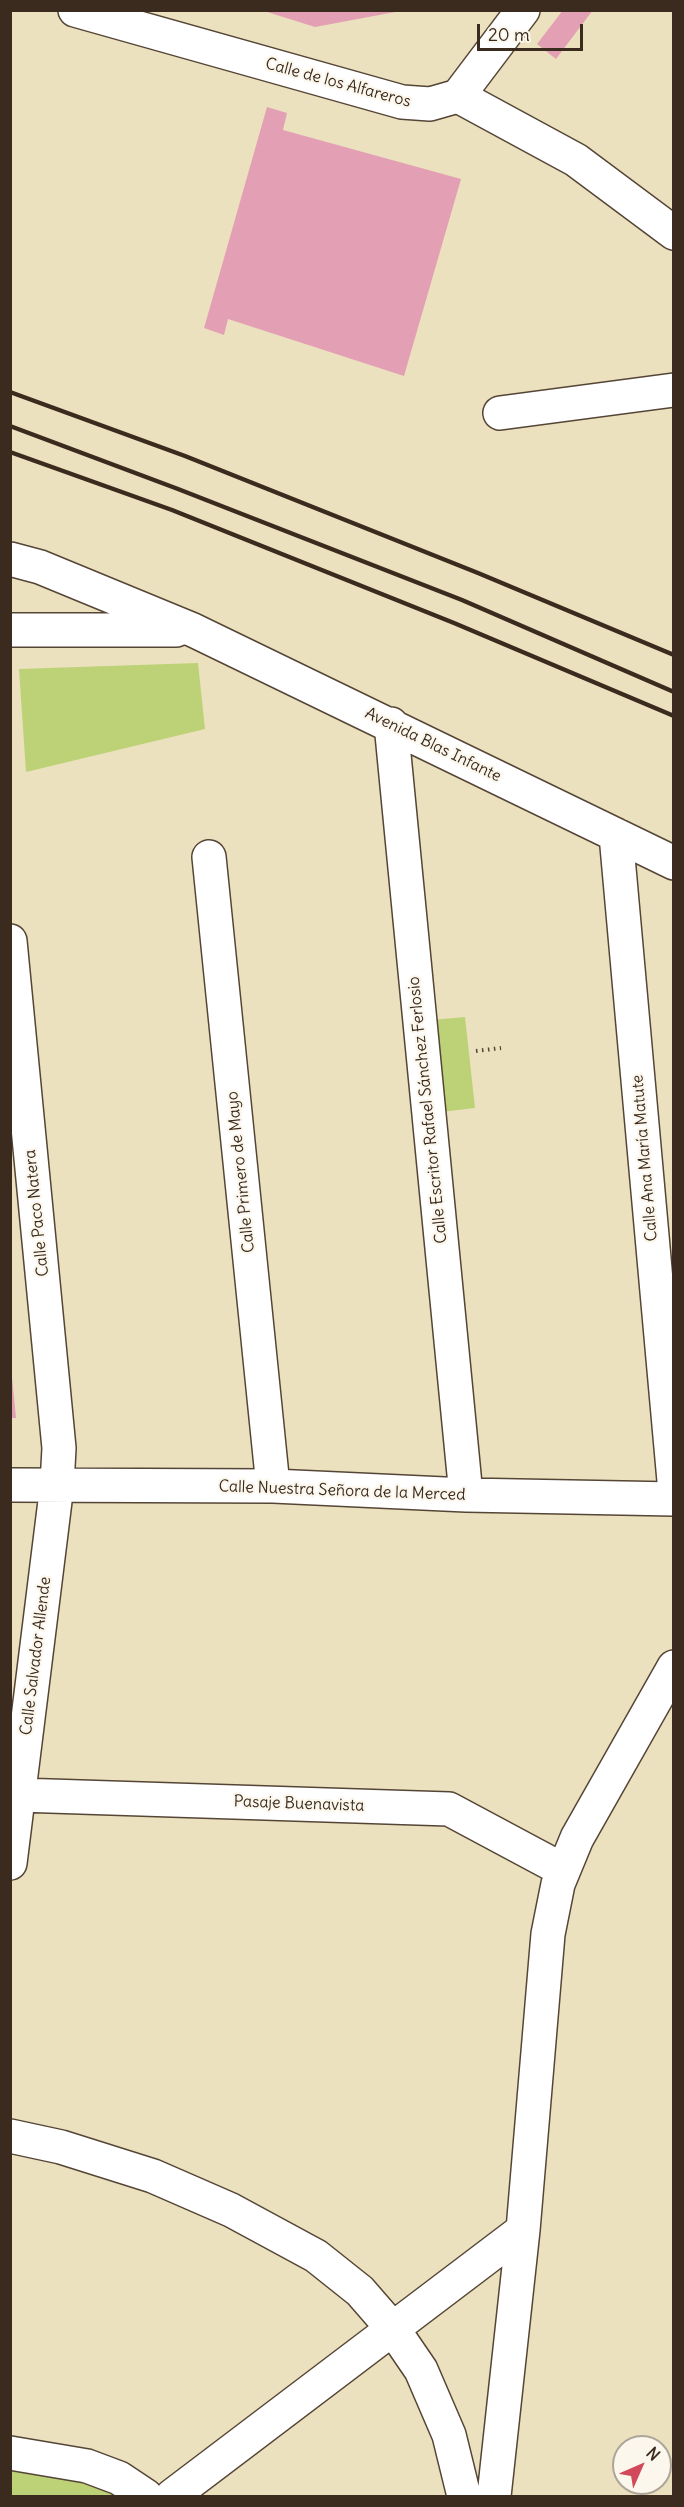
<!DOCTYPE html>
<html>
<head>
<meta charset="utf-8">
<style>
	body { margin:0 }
	#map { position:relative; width:684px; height:2507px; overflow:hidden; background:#ebe1be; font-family:Delius,sans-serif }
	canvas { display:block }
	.frame { position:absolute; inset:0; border:12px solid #3b2a1e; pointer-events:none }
	.north { position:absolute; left:612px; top:2435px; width:60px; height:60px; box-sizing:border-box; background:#fbf7ec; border:2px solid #aea59a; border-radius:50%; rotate:45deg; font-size:16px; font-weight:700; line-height:24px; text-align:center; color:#3b2a1e }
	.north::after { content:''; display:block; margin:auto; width:21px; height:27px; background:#d1495b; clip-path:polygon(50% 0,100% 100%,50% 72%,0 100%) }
	.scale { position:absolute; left:477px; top:24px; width:106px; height:27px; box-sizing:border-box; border:3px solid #3b2a1e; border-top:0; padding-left:8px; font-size:18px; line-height:21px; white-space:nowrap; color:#3b2a1e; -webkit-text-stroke:4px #fbf7ec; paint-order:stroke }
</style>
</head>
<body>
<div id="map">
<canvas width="684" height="2507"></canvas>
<div class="frame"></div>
<div class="north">N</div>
<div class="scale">20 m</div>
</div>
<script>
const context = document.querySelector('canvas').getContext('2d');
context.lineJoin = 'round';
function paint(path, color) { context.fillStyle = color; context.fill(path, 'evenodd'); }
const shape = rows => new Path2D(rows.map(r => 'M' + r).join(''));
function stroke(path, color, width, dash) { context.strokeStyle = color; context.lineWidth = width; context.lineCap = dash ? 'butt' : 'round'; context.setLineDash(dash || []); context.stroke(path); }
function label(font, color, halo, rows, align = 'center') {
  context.font = font + ' Delius,sans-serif'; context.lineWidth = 4.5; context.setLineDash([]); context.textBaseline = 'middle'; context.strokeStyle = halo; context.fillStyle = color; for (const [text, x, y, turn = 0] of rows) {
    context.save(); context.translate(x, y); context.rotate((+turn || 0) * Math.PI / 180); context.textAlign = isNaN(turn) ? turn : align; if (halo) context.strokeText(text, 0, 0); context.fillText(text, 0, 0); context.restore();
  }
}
paint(shape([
	[198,663,205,729,26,772,19,669],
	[465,1017,475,1108,441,1112,431,1020],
	[11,2464,85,2474,123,2496,11,2496]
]), '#bdd276');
paint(shape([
	[406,10,315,27,264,11,265,10],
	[563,10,593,10,556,59,537,44],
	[267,107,287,113,283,130,461,179,404,376,228,319,224,335,204,328],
	[10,1377,12,1377,16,1418,10,1418]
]), '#e3a0b4');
const minor = shape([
	[75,10,402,102,430,104,458,96,576,160,674,233],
	[458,96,523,10],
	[500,413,674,390],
	[10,559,40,567,193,630,674,863],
	[10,630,176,630],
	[391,724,466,1495],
	[616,835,674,1481],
	[209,857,273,1486],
	[10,941,59,1448,57,1485,10,1863],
	[10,1485,273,1486,466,1495,674,1499],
	[19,1795,449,1809,563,1870],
	[10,2136,61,2147,153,2176,231,2210,316,2256,360,2291,393,2329,421,2370,449,2435,464,2496],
	[10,2453,87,2466,119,2478,146,2496],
	[172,2496,523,2230],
	[494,2496,523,2230,548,1934,558,1884,577,1838,674,1667]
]);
stroke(minor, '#554536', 36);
stroke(shape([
	[476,1051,501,1048]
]), '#554536', 4, [1.5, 4.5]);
stroke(minor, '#fff', 33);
stroke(shape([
	[10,392,185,456,478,573,674,655],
	[10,426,178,489,462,600,674,692],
	[10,452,172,510,454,623,674,716]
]), '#3b2a1e', 4.5);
label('16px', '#3b2a1e', '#fbf7ec', [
	["Calle de los Alfareros",338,83,15],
	["Avenida Blas Infante",433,745,26],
	["Calle Escritor Rafael Sánchez Ferlosio",428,1110,-96],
	["Calle Ana María Matute",645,1158,-95],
	["Calle Primero de Mayo",241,1172,-96],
	["Calle Paco Natera",37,1213,-96],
	["Calle Nuestra Señora de la Merced",342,1491,2],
	["Calle Salvador Allende",36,1656,-83],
	["Pasaje Buenavista",299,1804,2]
]);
</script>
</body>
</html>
